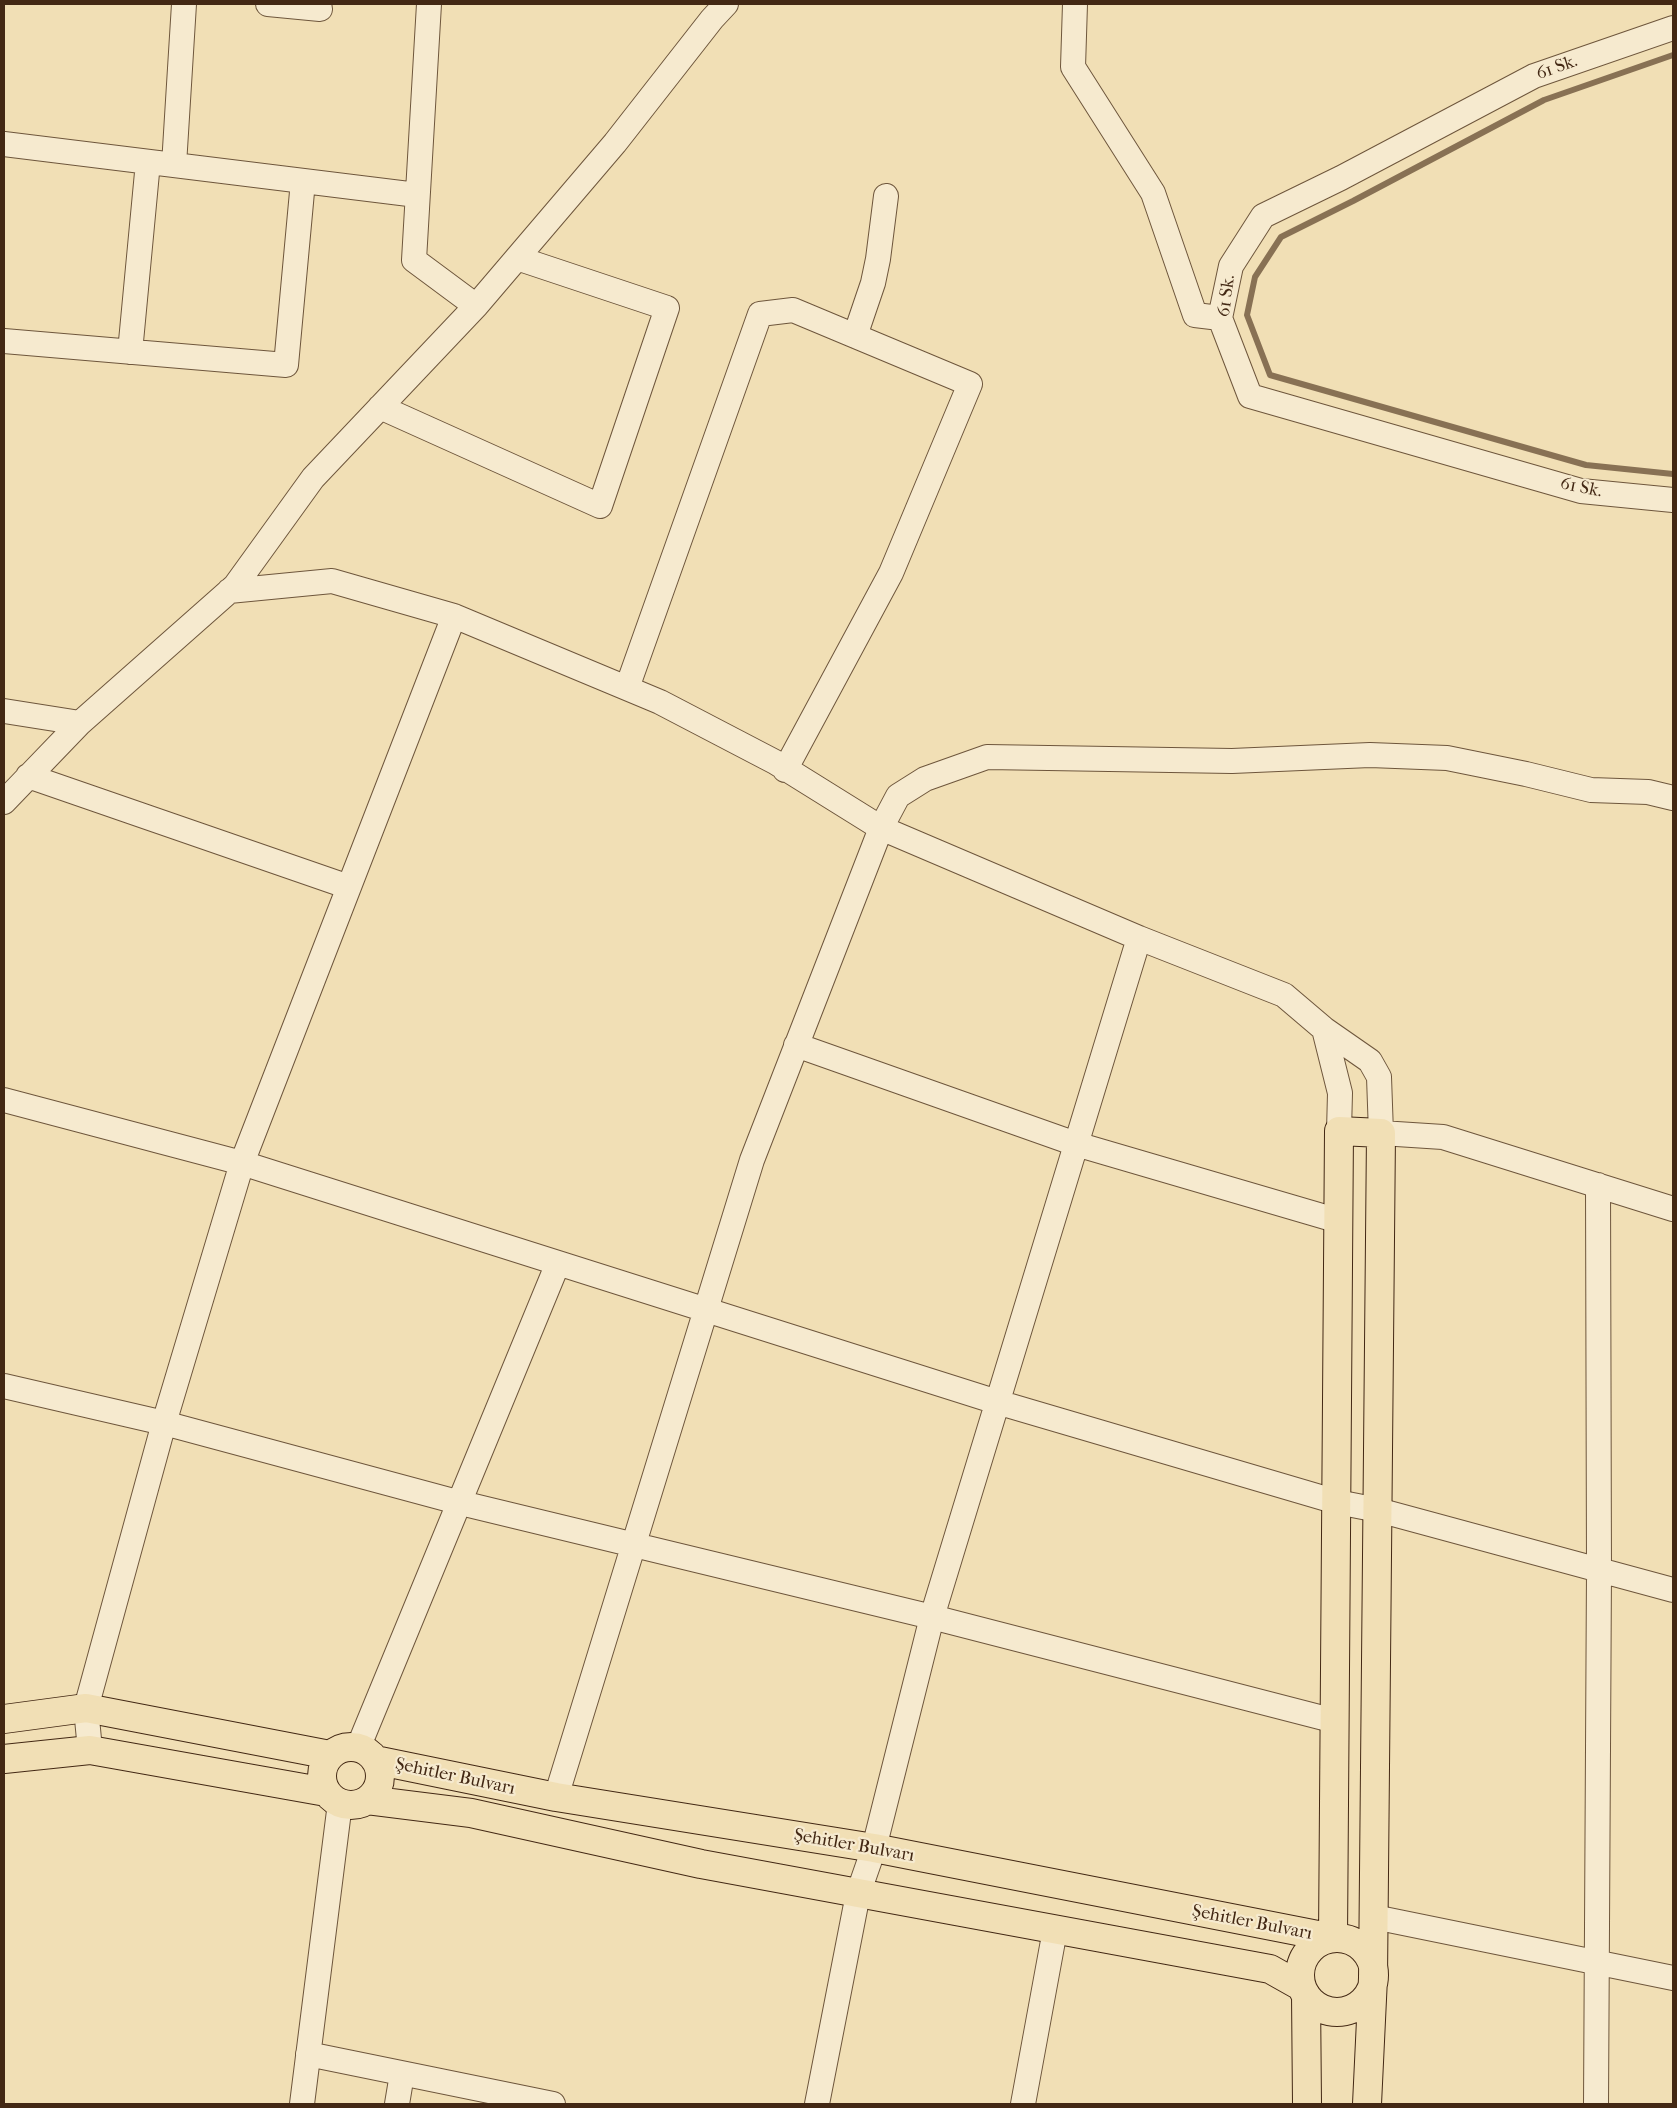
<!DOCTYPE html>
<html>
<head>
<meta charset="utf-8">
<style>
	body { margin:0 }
	#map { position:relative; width:1677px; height:2108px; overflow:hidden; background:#f1dfb5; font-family:"IM FELL French Canon",serif }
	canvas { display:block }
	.frame { position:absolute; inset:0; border:5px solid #432814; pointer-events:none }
</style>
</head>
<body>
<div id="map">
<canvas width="1677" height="2108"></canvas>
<div class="frame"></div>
</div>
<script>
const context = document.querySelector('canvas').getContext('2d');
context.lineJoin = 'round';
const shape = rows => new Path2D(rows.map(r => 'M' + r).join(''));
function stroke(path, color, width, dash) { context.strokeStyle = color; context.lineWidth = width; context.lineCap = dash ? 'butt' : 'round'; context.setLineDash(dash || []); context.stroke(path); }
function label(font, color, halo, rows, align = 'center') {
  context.font = font + ' "IM FELL French Canon",serif'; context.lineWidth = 4.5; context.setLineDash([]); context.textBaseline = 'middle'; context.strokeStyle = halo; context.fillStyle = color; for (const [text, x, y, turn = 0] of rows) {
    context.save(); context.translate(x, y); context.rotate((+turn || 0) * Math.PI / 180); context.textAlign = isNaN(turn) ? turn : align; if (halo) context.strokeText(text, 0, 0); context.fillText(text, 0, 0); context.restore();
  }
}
stroke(shape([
	[1673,55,1544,100,1353,201,1281,237,1255,277,1247,315,1270,375,1586,465,1673,474]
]), '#887154', 6);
const minor = shape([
	[268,4,320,9],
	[429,4,414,260,476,306],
	[1075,4,1073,67,1153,193,1195,315,1220,318],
	[1673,28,1534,76,1341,178,1263,216,1231,266,1220,318,1250,396,1581,491,1673,500],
	[4,144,417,195],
	[174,165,184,4],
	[855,336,873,283,878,259,886,196],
	[4,341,286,365,303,181],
	[130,352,148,162],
	[380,407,600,506,667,308,517,258],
	[229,591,332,581,454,616,660,702,775,762,881,828,1139,938,1284,995,1324,1029,1370,1061,1379,1077,1381,1133,1443,1137,1673,1209],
	[627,688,760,314,793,310,970,384,891,573,785,770],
	[4,711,80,723],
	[28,776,349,887],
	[4,802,80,723,235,586,313,478,476,306,615,143,712,19,726,4],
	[1324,1029,1340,1093,1339,1131],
	[796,1045,1076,1144,1339,1221],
	[4,1100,242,1163,997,1402,1337,1502,1378,1510,1673,1590],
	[4,1386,164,1423,461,1503,932,1617,1335,1721],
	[358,1748,558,1263],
	[90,1750,86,1708,164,1423,242,1163,454,616],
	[556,1797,752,1160,881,828,898,796,925,779,987,757,1232,761,1370,755,1447,758,1526,774,1591,790,1648,792,1673,798],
	[1374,1917,1673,1978],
	[308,2054,553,2104],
	[302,2104,340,1803],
	[397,2104,402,2074],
	[817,2104,858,1894,874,1848,932,1617,1139,938],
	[1023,2104,1055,1930],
	[1596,2104,1599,1570,1598,1185]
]);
const major = shape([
	[4,1719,86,1708,330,1755],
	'322 1776a29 29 0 1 1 58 0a29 29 0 1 1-58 0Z',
	[4,1759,90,1750,326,1792],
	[375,1760,556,1797,874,1848,1333,1938,1339,1131,1381,1133,1373,1978,1367,2104],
	[367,1800,471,1813,701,1864,1270,1969,1302,1987],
	'1300 1975a37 37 0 1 1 74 0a37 37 0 1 1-74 0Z',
	[1306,1995,1307,2104]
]);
stroke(minor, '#6e563c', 26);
stroke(major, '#432814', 30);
stroke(minor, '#f6eacf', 24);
stroke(major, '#f1dfb5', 28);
label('18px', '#432814', '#f6eacf', [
	["61 Sk.",1557,68,-20],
	["61 Sk.",1227,296,-83],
	["61 Sk.",1581,488,11],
	["Şehitler Bulvarı",455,1777,12],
	["Şehitler Bulvarı",854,1846,10],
	["Şehitler Bulvarı",1252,1923,11]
]);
</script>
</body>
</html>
